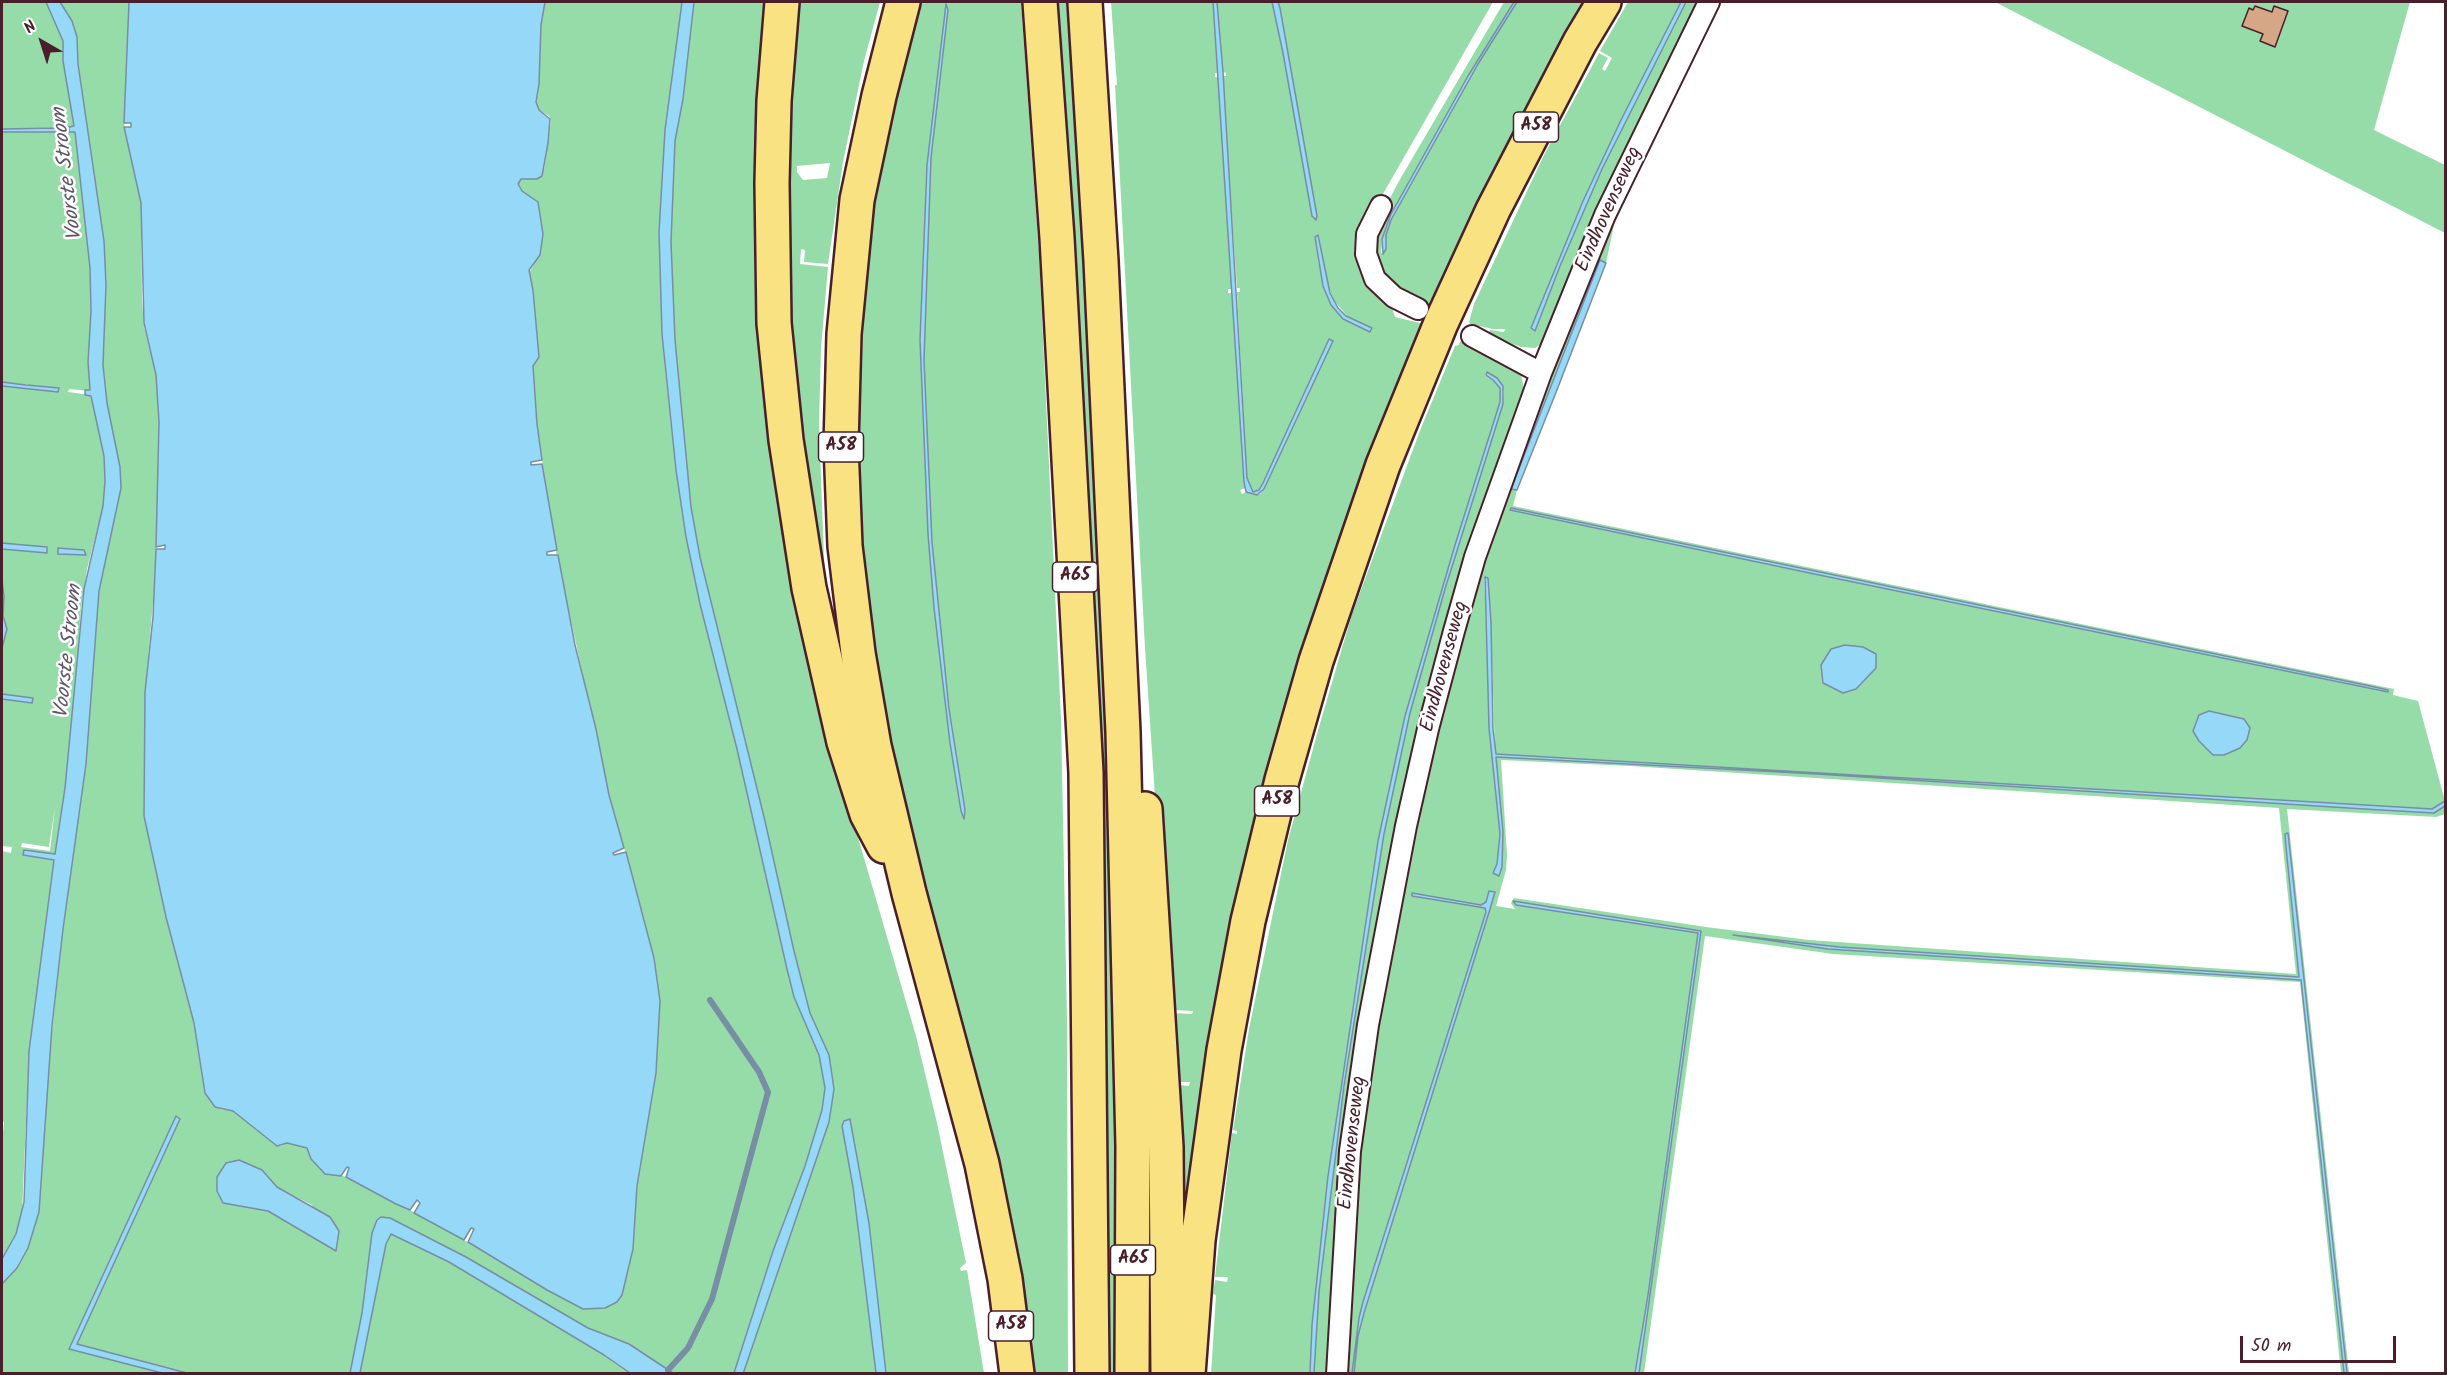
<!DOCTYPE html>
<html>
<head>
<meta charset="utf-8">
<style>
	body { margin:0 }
	#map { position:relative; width:2447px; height:1375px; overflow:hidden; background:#fff; font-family:Kalam,sans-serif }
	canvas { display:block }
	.frame { position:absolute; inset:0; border:3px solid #4a1f2b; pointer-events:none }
	.north { position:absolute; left:12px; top:12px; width:60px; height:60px; -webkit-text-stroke:4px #fff; paint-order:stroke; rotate:321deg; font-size:16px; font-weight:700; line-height:24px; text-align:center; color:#4a1f2b }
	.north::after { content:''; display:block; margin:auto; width:21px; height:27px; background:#4a1f2b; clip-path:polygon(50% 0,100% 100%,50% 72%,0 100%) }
	.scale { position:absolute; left:2240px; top:1336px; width:156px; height:27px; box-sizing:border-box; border:3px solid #4a1f2b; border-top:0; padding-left:8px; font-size:18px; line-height:21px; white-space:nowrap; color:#4a1f2b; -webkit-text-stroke:4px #fff; paint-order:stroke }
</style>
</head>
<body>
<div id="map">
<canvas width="2447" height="1375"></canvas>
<div class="frame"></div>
<div class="north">N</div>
<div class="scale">50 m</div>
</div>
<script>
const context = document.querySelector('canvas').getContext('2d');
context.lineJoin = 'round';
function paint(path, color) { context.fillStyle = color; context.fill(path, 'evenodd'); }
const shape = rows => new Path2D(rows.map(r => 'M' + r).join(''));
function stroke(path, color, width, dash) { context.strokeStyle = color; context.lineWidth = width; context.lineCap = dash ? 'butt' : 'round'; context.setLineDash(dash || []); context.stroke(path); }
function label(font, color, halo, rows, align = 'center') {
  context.font = font + ' Kalam,sans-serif'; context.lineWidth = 5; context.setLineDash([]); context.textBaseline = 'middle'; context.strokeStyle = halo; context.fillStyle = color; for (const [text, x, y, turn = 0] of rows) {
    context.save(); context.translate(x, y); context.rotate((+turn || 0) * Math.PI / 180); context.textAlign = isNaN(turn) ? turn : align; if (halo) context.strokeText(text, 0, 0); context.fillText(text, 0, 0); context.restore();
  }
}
paint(shape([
	[2,2,46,2,63,41,64,61,74,127,2,129],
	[60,2,129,2,124,123,141,203,142,299,144,327,156,375,159,422,155,580,145,692,144,816,166,917,194,1023,205,1093,220,1109,233,1111,276,1145,281,1146,287,1143,305,1147,309,1151,312,1161,332,1175,338,1174,346,1177,423,1217,503,1262,547,1290,605,1308,619,1300,622,1295,629,1268,634,1235,635,1206,641,1156,656,1073,660,1001,655,964,644,918,609,795,552,533,537,424,533,366,539,357,533,290,529,273,541,251,542,224,518,184,521,178,531,179,544,170,548,143,551,121,549,116,539,110,536,102,539,84,541,25,545,2,682,2,665,130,659,232,665,368,676,470,686,537,700,604,737,749,787,969,794,997,819,1055,825,1088,822,1110,805,1166,773,1251,734,1373,673,1373,629,1344,588,1328,466,1257,390,1218,381,1217,377,1220,372,1233,362,1313,350,1373,187,1373,77,1344,180,1119,69,1348,162,1373,2,1374,2,1284,23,1258,44,1107,63,929,86,764,99,591,121,488,120,467,107,403,103,365,106,288,101,229,78,64,78,46,72,21],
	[277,1187,312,1205,335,1251,268,1211],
	[694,2,767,2,754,170,755,233,762,373,776,492,790,575,805,646,838,769,916,1036,937,1123,966,1263,960,1268,961,1271,967,1270,984,1373,978,1372,975,1374,743,1373,829,1122,834,1089,829,1055,810,1013,794,951,765,821,700,557,691,507,675,340,671,242,675,141],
	[789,2,880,2,864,61,843,162,828,264,804,262,805,250,801,249,800,264,828,267,821,348,819,424,824,559,830,617,799,499,778,169],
	[830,163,827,178,803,180,797,172,797,166],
	[915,2,1021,2,1039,253,1061,719,1067,1020,1068,1373,1032,1373,995,1160,976,1078,921,885,878,706,855,505,856,341,878,160],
	[946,5,948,10,931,155,928,201,924,360,932,542,949,709,965,810,963,818,950,743,934,608,928,534,920,340,927,165],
	[1056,2,1070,2,1102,557,1117,1149,1116,1374,1102,1373],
	[1111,2,1213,2,1218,73,1215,73,1215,77,1218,77,1220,97,1228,208,1232,289,1228,289,1228,293,1232,293,1245,488,1240,490,1242,494,1246,492,1252,494,1260,494,1264,489,1333,341,1329,339,1263,483,1259,490,1253,492,1247,478,1237,292,1240,292,1240,288,1237,288,1222,76,1226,76,1226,73,1223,72,1217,2,1272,2,1283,53,1312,216,1317,219,1278,2,1493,2,1368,220,1376,293,1392,308,1395,317,1424,324,1389,414,1183,1242,1177,1085,1189,1086,1190,1082,1176,1082,1172,1013,1192,1014,1193,1011,1172,1010,1161,885,1145,648,1115,85,1117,85],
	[1319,237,1327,283,1334,301,1350,319,1372,328,1371,332,1343,319,1323,286],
	[1504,2,1514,2,1468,76,1391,214,1382,239,1381,253,1384,254,1386,235,1391,220,1478,64,1517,2,1588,2,1432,307,1405,298,1373,266,1376,225,1399,181],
	[1628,2,1681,2,1621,120,1583,201,1531,328,1535,331,1560,266,1602,169,1678,15,1686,2,1703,2,1546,341,1535,348,1521,347,1488,335,1490,330,1504,332,1505,329,1493,329,1470,324,1469,322,1474,304,1544,155,1599,53,1608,58,1602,69,1605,71,1612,58,1600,51],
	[1715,2,1722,2,1670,104,1614,225,1606,263,1600,261,1511,489,1517,490,1513,506,2394,689,2393,695,2418,701,2445,801,2431,809,2416,808,1495,754,1491,622,1486,577,1484,579,1489,675,1489,728,1500,834,1497,864,1493,873,1503,849,1496,757,1817,774,2364,809,2434,813,2445,806,2445,814,2436,817,2287,809,2349,1373,2347,1373,2286,833,2286,847,2300,977,1839,947,1733,935,1828,949,2301,980,2344,1373,2341,1373,2300,982,1833,954,1705,936,1644,1373,1639,1373,1701,931,1513,903,1698,933,1648,1295,1635,1373,1354,1373,1358,1336,1364,1313,1495,892,1488,893,1486,903,1481,905,1412,894,1412,896,1485,908,1486,912,1363,1302,1352,1373,1337,1374,1359,1141,1407,844,1469,597,1574,305],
	[1511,508,2370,686,2388,692,1824,576,1511,510],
	[2209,711,2244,719,2250,728,2247,740],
	[1501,760,1630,766,2279,808,2296,974,1809,940,1706,927,1514,898,1511,903,1515,909,1496,906,1506,870,1507,855],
	[1995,2,2410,2,2374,130,2445,165,2445,233],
	[2,132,75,132,90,268,91,311,88,362,90,391,69,389,68,392,91,395,104,456,105,481,103,506,87,569,81,608,78,659,65,788,55,854,24,855,54,859,29,1051,22,1213,16,1234,2,1259,2,1141,4,1122,2,1121,2,851,11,853,12,847,2,846,2,699,31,703,33,698,2,694,2,648,7,629,3,616,2,549,46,553,47,547,2,543,2,386,58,392,58,388,2,382],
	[55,807,50,851,21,847,22,843,49,847],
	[1460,341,1521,373,1525,397,1443,650,1336,1245,1327,1373,1314,1373,1319,1292,1331,1177,1372,902,1392,789,1410,713,1445,589,1503,404,1504,391,1490,373,1487,372,1485,375,1493,380,1500,388,1500,402,1455,545,1405,716,1378,841,1328,1176,1312,1325,1310,1373,1211,1374,1216,1295,1213,1294,1215,1280,1227,1282,1228,1277,1215,1277,1232,1133,1237,1134,1237,1131,1233,1130,1249,1029,1288,840,1319,727,1352,614,1421,428,1455,346,1459,345],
	[391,1234,449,1262,604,1355,630,1373,360,1374,386,1244]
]), '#96dca8');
const water = shape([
	[46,2,60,2,72,21,77,37,78,64,104,241,106,285,103,365,107,403,120,467,121,488,99,591,86,764,63,929,52,1026,39,1212,28,1248,17,1268,2,1284,2,1259,16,1234,24,1202,29,1051,54,860,23,855,24,850,55,854,65,788,84,589,103,506,105,481,104,456,91,396,85,395,85,390,90,390,88,362,91,311,90,268,75,132,69,132,69,127,74,126,63,61,63,41,46,2],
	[129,2,545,2,541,25,539,84,536,102,539,110,550,119,548,143,542,176,537,179,521,179,518,184,522,191,538,202,543,234,540,255,529,270,533,290,539,357,533,366,537,424,542,460,531,462,531,465,542,464,557,550,547,552,547,555,558,555,575,645,596,729,609,795,624,848,613,853,614,855,626,852,654,958,660,1001,656,1073,637,1186,633,1249,622,1295,617,1302,605,1308,583,1309,547,1290,468,1242,474,1229,471,1228,464,1240,414,1213,420,1203,417,1200,410,1210,396,1204,346,1177,349,1168,347,1167,341,1176,325,1174,311,1159,307,1148,287,1143,277,1146,233,1111,215,1107,205,1093,194,1023,166,917,144,816,145,692,153,617,156,549,165,549,165,545,156,547,159,422,156,375,144,323,141,203,124,127,131,127,131,123,124,123,129,2],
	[682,2,694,2,683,99,675,141,671,242,675,340,691,507,700,557,765,821,794,951,810,1013,829,1055,834,1089,829,1122,743,1374,734,1373,773,1251,805,1166,822,1110,825,1088,819,1055,794,997,787,969,737,749,700,604,686,537,676,470,662,334,659,232,665,130,682,2],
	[1213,2,1217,2,1223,72,1247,478,1253,492,1259,490,1263,483,1329,339,1333,341,1264,489,1257,495,1246,492,1244,482,1213,2],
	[1272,2,1278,2,1280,8,1317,216,1316,220,1312,216,1283,53,1272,2],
	[1514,2,1517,2,1478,64,1391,220,1386,235,1386,249,1383,254,1382,239,1391,214,1468,76,1514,2],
	[1681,2,1686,2,1602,169,1560,266,1535,331,1531,328,1583,201,1621,120,1681,2],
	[946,4,948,10,931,158,924,360,932,542,949,709,965,810,964,819,961,811,950,743,934,608,928,534,920,340,927,165,946,4],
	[57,128,57,132,2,132,2,129,57,128],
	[1318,235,1330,293,1338,308,1346,316,1372,328,1370,332,1343,319,1331,305,1323,286,1315,237,1318,235],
	[1600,260,1606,263,1555,395,1517,490,1511,489,1600,260],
	[1487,372,1497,378,1503,386,1503,404,1445,589,1410,713,1384,834,1344,1086,1319,1292,1314,1373,1310,1373,1312,1325,1328,1176,1378,841,1405,716,1455,545,1500,402,1500,388,1493,380,1486,375,1487,372],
	[2,382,26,385,59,388,58,392,2,386,2,382],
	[1511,508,2370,686,2388,690,2388,692,1824,576,1510,510,1511,508],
	[2,543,47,547,47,553,2,549,2,543],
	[58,548,84,550,86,555,58,554,58,548],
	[1485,577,1488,578,1491,622,1493,729,1496,754,2416,808,2432,809,2445,801,2445,806,2434,813,2364,809,1817,774,1496,757,1503,832,1502,867,1499,876,1493,873,1497,864,1500,834,1489,728,1485,577],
	[2,580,4,596,3,616,7,629,2,648,2,580],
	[1845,645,1863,647,1876,654,1876,668,1856,689,1843,693,1823,683,1821,665,1831,649,1845,645],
	[2,694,33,698,32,703,2,699,2,694],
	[2209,711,2244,719,2250,728,2247,740,2240,748,2224,755,2213,755,2199,741,2193,731,2199,715,2209,711],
	[2288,833,2347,1373,2344,1373,2301,980,1828,949,1733,935,1839,947,2299,977,2286,847,2285,834,2288,833],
	[1489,891,1495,892,1490,909,1364,1313,1358,1336,1354,1373,1352,1373,1359,1318,1363,1302,1486,912,1485,908,1412,896,1412,893,1481,905,1486,902,1489,891],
	[1513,901,1701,931,1639,1373,1635,1373,1648,1295,1698,933,1516,905,1513,901],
	[176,1116,180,1119,77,1344,187,1373,162,1373,69,1349,176,1116],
	[850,1119,869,1223,886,1373,876,1373,853,1187,842,1126,844,1121,850,1119],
	[239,1160,262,1170,277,1187,330,1217,339,1231,336,1251,268,1211,223,1203,217,1191,217,1177,226,1163,239,1160],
	[381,1217,390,1218,466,1257,588,1328,629,1344,673,1373,630,1373,604,1355,449,1262,391,1234,386,1244,360,1373,350,1373,362,1313,372,1233,377,1220,381,1217]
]);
paint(water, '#95d8f7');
stroke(water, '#778ea5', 1.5);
stroke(shape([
	[668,1370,688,1348,712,1299,768,1092,759,1072,710,1000]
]), '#778ea5', 6);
const building = shape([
	[2255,6,2272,12,2274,6,2288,11,2275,47,2260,41,2263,34,2242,26,2249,8,2253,10,2255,6]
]);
paint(building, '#d5a787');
stroke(building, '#4a1f2b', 1.5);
const street = shape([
	[1381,206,1367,234,1366,254,1375,279,1394,297,1418,309],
	[1472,336,1541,373],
	[1337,1374,1350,1151,1368,1025,1406,826,1428,729,1454,631,1475,557,1541,373,1605,215,1709,2]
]);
const highway = shape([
	[782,2,774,101,772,183,774,323,786,440,809,588,844,742,867,814,884,846],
	[903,2,879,96,857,200,844,334,841,445,845,546,858,653,874,746,909,893,982,1164,1005,1279,1017,1374],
	[1040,2,1057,238,1086,773,1092,1374],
	[1085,2,1101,261,1123,732,1133,1146,1132,1374],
	[1145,809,1166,1147,1168,1372],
	[1188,1374,1198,1240,1224,1050,1248,921,1282,780,1316,661,1383,465,1441,323,1493,210,1580,42,1604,2]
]);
stroke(street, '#4a1f2b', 24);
stroke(highway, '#4a1f2b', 38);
stroke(street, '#fff', 20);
stroke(highway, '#f8e281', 33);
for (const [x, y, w] of [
	[1536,127,45],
	[841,447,45],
	[1075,577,45],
	[1277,801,45],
	[1133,1260,45],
	[1011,1326,45]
]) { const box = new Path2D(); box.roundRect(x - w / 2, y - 15, w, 30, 4.5); context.fillStyle = '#fff'; context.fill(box); stroke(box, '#4a1f2b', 1.5); }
label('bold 18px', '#4a1f2b', null, [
	["A58",1536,127],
	["A58",841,447],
	["A65",1075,577],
	["A58",1277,801],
	["A65",1133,1260],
	["A58",1011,1326]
]);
label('20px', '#4a1f2b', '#fff', [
	["Eindhovenseweg",1610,210,-66],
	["Eindhovenseweg",1446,667,-75],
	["Eindhovenseweg",1354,1143,-84]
]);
label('italic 21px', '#605668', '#fff', [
	["Voorste Stroom",69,174,-97],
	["Voorste Stroom",70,652,-84]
]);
</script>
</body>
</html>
